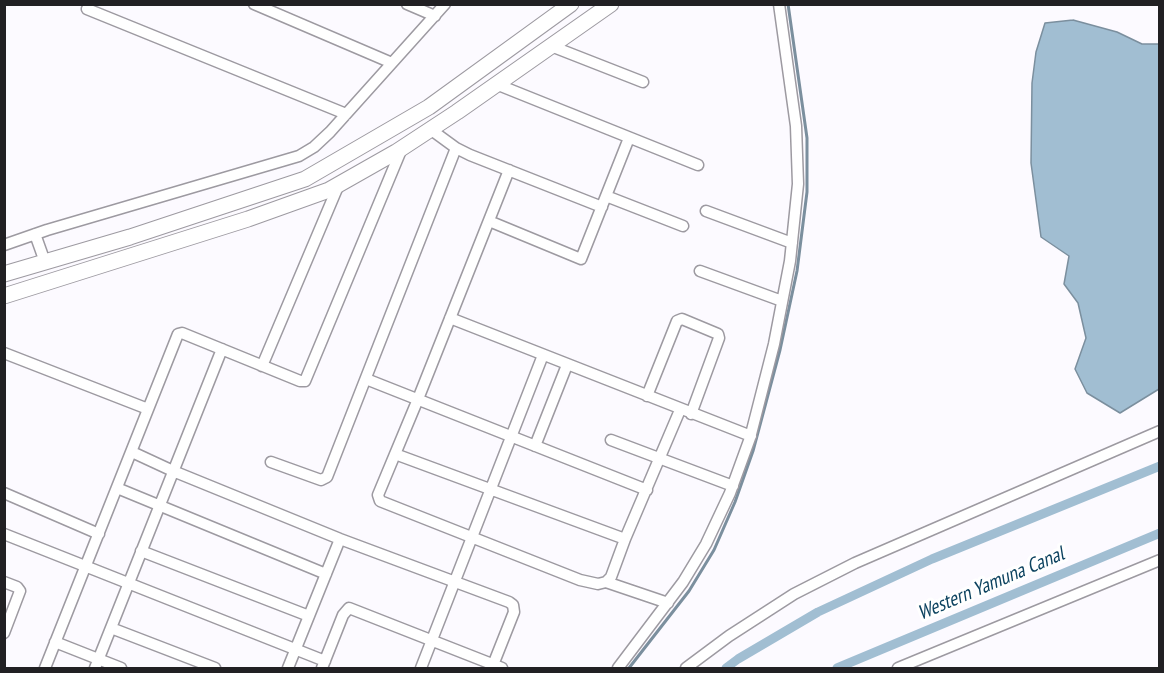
<!DOCTYPE html>
<html>
<head>
<meta charset="utf-8">
<style>
	body { margin:0 }
	#map { position:relative; width:1164px; height:673px; overflow:hidden; background:#fcfaff; font-family:"PT Sans Narrow",sans-serif }
	canvas { display:block }
	.frame { position:absolute; inset:0; border:6px solid #212023; pointer-events:none }
</style>
</head>
<body>
<div id="map">
<canvas width="1164" height="673"></canvas>
<div class="frame"></div>
</div>
<script>
const context = document.querySelector('canvas').getContext('2d');
context.lineJoin = 'round';
function paint(path, color) { context.fillStyle = color; context.fill(path, 'evenodd'); }
const shape = rows => new Path2D(rows.map(r => 'M' + r).join(''));
function stroke(path, color, width, dash) { context.strokeStyle = color; context.lineWidth = width; context.lineCap = dash ? 'butt' : 'round'; context.setLineDash(dash || []); context.stroke(path); }
function label(font, color, halo, rows, align = 'center') {
  context.font = font + ' "PT Sans Narrow",sans-serif'; context.lineWidth = 6; context.setLineDash([]); context.textBaseline = 'middle'; context.strokeStyle = halo; context.fillStyle = color; for (const [text, x, y, turn = 0] of rows) {
    context.save(); context.translate(x, y); context.rotate((+turn || 0) * Math.PI / 180); context.textAlign = isNaN(turn) ? turn : align; if (halo) context.strokeText(text, 0, 0); context.fillText(text, 0, 0); context.restore();
  }
}
const water = shape([
	[1073,20,1117,32,1142,44,1159,44,1159,389,1120,413,1087,393,1075,369,1086,338,1078,303,1064,284,1069,256,1041,237,1031,163,1032,83,1036,52,1045,23,1073,20]
]);
paint(water, '#a1bed2');
stroke(water, '#7b8f9e', 1.5);
stroke(shape([
	[629,668,689,591,714,550,735,502,753,451,780,350,797,271,807,192,807,138,788,4]
]), '#7b8f9e', 3);
stroke(shape([
	[726,668,738,659,818,612,932,559,1160,466],
	[837,668,1160,533]
]), '#a1bed2', 9);
const street = shape([
	[254,4,392,63],
	[407,4,435,16],
	[87,9,346,114],
	[551,46,643,82],
	[496,84,698,165],
	[430,129,456,148,470,155,602,207],
	[509,170,418,399,378,495,380,501,580,580,598,584,606,582,611,577,625,539,680,410],
	[606,196,683,226],
	[706,211,792,243],
	[489,221,581,259,629,138],
	[35,234,45,262],
	[4,245,47,230,299,156,314,147,330,132,445,4],
	[700,271,782,301],
	[450,318,751,436],
	[4,353,148,409],
	[262,366,339,184],
	[366,379,647,490],
	[647,396,677,321,682,319,718,334,719,338,691,414],
	[611,440,733,486],
	[535,446,567,365],
	[132,452,173,471,340,539,509,602,513,605,514,612,493,665],
	[395,454,625,539],
	[271,462,321,480,327,477,456,148],
	[117,488,326,574],
	[4,493,99,534],
	[4,534,325,661],
	[141,551,309,616],
	[4,582,17,587,20,591,4,633],
	[606,582,668,603],
	[111,628,215,668],
	[55,642,121,668],
	[45,668,178,334,182,333,300,381,305,381,402,148],
	[95,668,222,349],
	[288,668,340,539],
	[322,668,343,615,349,608,502,668],
	[421,668,543,355],
	[618,668,683,582,706,544,730,493,750,438,774,344,790,261,798,184,796,126,779,4],
	[686,668,729,636,794,594,855,563,1160,431],
	[898,668,1160,560]
]);
const secondary = shape([
	[4,274,130,237,305,179,429,107,571,4],
	[4,296,248,219,329,190,396,152,457,112,611,4]
]);
stroke(street, '#9d9aa1', 13);
stroke(secondary, '#9d9aa1', 17);
stroke(street, '#fff', 10);
stroke(secondary, '#fff', 15);
label('italic 20px', '#0c425f', '#fff', [
	["Western Yamuna Canal",991,584,-23]
]);
</script>
</body>
</html>
